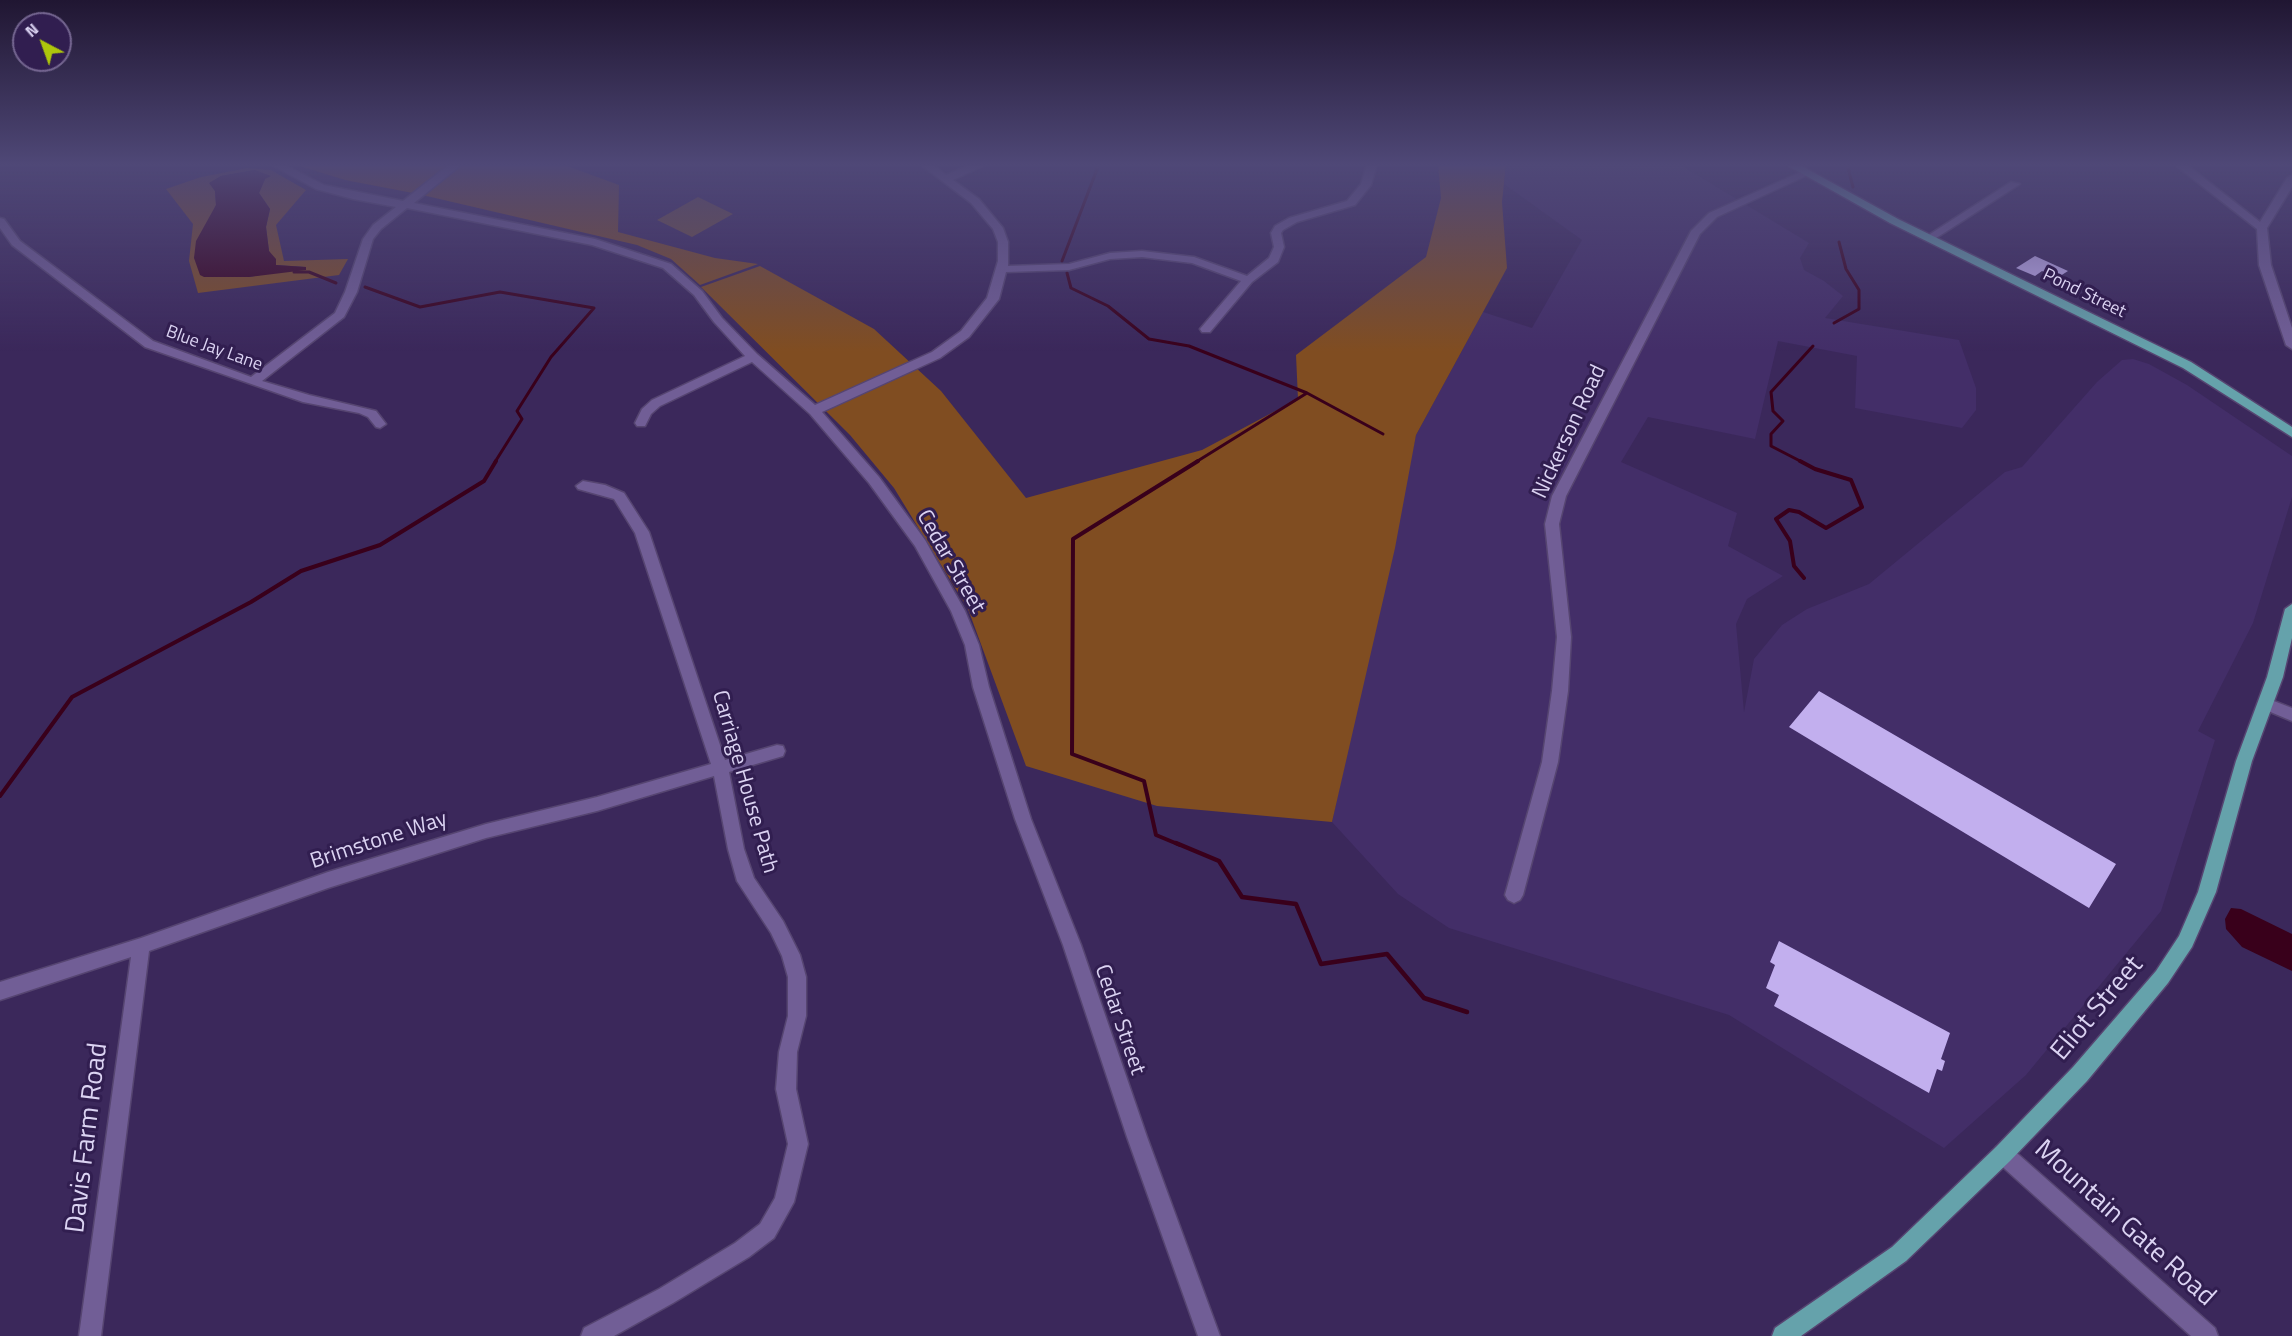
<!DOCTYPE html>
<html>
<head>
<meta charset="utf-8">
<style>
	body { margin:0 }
	#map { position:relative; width:2292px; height:1336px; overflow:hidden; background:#3b285b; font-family:"Titillium Web",sans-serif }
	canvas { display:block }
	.north { position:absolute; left:12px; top:12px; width:60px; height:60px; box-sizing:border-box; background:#311e50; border:2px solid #756691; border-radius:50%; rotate:319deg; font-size:16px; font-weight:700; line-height:24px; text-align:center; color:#dbd3f2 }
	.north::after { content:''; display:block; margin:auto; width:21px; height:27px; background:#aec60b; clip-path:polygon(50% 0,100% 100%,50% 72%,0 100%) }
</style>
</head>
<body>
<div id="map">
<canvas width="2292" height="1336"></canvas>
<div class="north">N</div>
</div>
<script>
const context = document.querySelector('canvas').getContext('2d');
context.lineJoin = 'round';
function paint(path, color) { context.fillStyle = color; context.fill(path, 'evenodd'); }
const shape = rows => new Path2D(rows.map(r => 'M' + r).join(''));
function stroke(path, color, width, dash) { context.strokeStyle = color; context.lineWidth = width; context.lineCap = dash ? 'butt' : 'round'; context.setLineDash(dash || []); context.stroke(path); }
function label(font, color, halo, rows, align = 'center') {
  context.font = font + ' "Titillium Web",sans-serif'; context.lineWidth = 6; context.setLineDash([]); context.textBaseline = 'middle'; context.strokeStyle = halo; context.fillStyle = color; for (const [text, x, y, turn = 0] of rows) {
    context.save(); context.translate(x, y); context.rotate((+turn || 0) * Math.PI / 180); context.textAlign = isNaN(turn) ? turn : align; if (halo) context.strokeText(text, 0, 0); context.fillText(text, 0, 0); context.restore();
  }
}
paint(shape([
	[1506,164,1679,164,1809,243,1800,258,1804,270,1824,281,1843,296,1825,318,1959,340,1976,388,1976,410,1962,428,1855,408,1857,356,1778,341,1755,439,1648,417,1621,462,1737,513,1728,546,1783,576,1747,599,1736,624,1744,712,1754,659,1782,625,1807,609,1869,584,2005,472,2022,467,2097,382,2122,360,2133,359,2149,364,2187,385,2292,456,2292,497,2253,623,2198,731,2215,740,2161,911,2026,1075,1944,1148,1729,1015,1449,928,1398,894,1332,822,1416,435,1483,312,1532,328,1582,240,1504,184]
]), '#432e68');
paint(shape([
	[698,197,733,214,692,237,657,220]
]), '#735138');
paint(shape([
	[293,164,562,164,619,185,618,232,715,258,758,264,700,285,671,259,637,245,418,194,345,180],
	[1438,164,1506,164,1502,202,1507,268,1416,435,1395,548,1332,822,1157,806,1026,766,968,609,894,488,850,435,701,287,760,266,874,329,941,391,1026,498,1202,450,1298,399,1296,355,1426,257,1441,198],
	[247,168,271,170,306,190,276,225,284,261,348,259,339,275,198,293,189,261,193,224,166,189,201,177],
	[255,170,265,179,259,193,270,209,266,227,269,251,276,265,306,267,249,277,194,258,216,205,215,191,210,183,221,176]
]), '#804d21');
paint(shape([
	[255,170,271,176,265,179,259,193,270,209,266,227,269,251,276,259,276,265,306,267,306,270,249,277,204,277,200,275,194,258,196,241,216,205,215,191,209,183,221,176],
	[2231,908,2241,909,2292,934,2292,971,2242,947,2226,929,2225,919]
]), '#39001b');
stroke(shape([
	[1847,164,1853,187],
	[1062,261,1099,164],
	[294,272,309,272,336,283],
	[1067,273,1071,288,1108,306,1149,339,1189,346,1307,393,1383,434],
	[365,287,420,307,500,292,594,308,551,357,517,411,522,419,495,462],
	[1834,323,1859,309,1859,290,1846,269,1839,242],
	[1196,462,1307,393],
	[1802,462,1771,446,1771,434,1783,421,1773,411,1771,392,1813,346]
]), '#39001b', 3);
stroke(shape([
	[1800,461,1815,469,1851,480,1862,507,1826,528,1799,512,1789,510,1776,519,1790,541,1794,566,1804,578],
	[0,796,72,697,251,602,301,571,380,545,484,481,496,461],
	[1180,845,1156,835,1144,781,1072,754,1073,539,1198,461]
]), '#39001b', 4);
stroke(shape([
	[1176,843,1219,861,1242,897,1296,904,1321,964,1387,954,1424,998,1467,1012]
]), '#39001b', 4.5);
paint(shape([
	[2035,256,2068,271,2057,278,2042,271,2035,276,2016,268],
	[1819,691,2116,864,2089,908,1789,727],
	[1779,941,1950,1033,1941,1059,1945,1061,1942,1071,1937,1069,1929,1093,1774,1006,1779,995,1766,988,1775,965,1770,962]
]), '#c2afee');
const minor = shape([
	[270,164,283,164,324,185,403,201,450,164,462,164,414,203,595,239,671,264,702,291,722,318,757,354,815,405,932,352,961,331,987,298,998,261,998,242,993,229,971,203,920,164,932,164,946,175,972,164,987,164,953,180,979,199,1003,228,1008,242,1008,266,1069,264,1110,253,1142,251,1194,257,1247,276,1269,258,1274,247,1271,233,1275,226,1289,218,1347,201,1361,184,1367,164,1377,164,1371,185,1355,205,1297,222,1283,230,1281,233,1284,247,1278,262,1252,282,1210,332,1202,332,1200,329,1241,281,1192,263,1142,257,1110,259,1069,270,1006,272,999,299,969,337,940,358,822,412,879,477,925,540,965,611,979,645,989,687,1031,819,1081,945,1147,1137,1220,1336,1198,1336,1127,1137,1063,945,1015,819,973,687,965,645,951,611,915,546,869,483,810,414,752,362,660,406,651,414,645,426,637,426,635,423,642,409,652,400,745,356,714,322,694,295,663,268,592,245,407,208,381,229,373,239,357,292,344,317,262,381,309,395,376,411,386,424,380,428,376,427,368,417,359,413,303,402,145,347,12,245,0,228,0,218,4,219,20,241,153,341,251,377,335,313,345,292,363,239,373,225,396,207,353,199,316,189,270,164],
	[2174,164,2186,164,2260,222,2287,178,2292,175,2292,187,2267,228,2271,265,2292,328,2292,349,2286,345,2259,265,2257,229,2174,164],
	[1803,171,1812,173,1717,217,1700,234,1566,496,1559,524,1571,637,1568,691,1558,762,1523,895,1520,900,1514,903,1508,900,1505,895,1542,762,1552,691,1557,637,1545,524,1552,496,1691,231,1709,213,1803,171],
	[2011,182,2020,184,1933,240,1924,238,2011,182],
	[583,481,605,485,624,493,649,532,725,760,777,745,783,746,785,751,783,756,729,772,744,849,754,878,783,921,800,955,806,977,806,1016,797,1052,796,1089,808,1144,794,1202,774,1238,749,1257,673,1303,614,1336,581,1336,584,1328,659,1289,735,1243,760,1224,775,1198,788,1144,776,1089,779,1052,788,1016,788,977,782,956,771,933,737,881,728,849,714,776,597,811,486,838,328,888,149,951,101,1336,79,1336,131,957,0,1000,0,982,141,938,328,872,486,824,597,797,711,764,635,533,614,499,578,489,576,486,583,481],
	[2266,698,2292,708,2292,721,2261,708,2258,704,2261,700,2266,698],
	[2003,1144,2010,1147,2215,1328,2218,1336,2191,1336,1996,1161,1993,1154,1996,1147,2003,1144]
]);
const major = shape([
	[1785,164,1798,164,1898,219,2191,362,2292,427,2292,437,2183,368,1890,223,1785,164],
	[2292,604,2292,638,2283,677,2252,761,2216,892,2192,947,2168,983,2087,1081,2010,1161,1906,1261,1801,1336,1772,1336,1775,1328,1892,1247,1996,1147,2073,1067,2156,971,2179,936,2198,892,2236,761,2267,677,2285,609,2292,604]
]);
stroke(minor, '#564571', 3);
stroke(major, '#564571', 3);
paint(minor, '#715e96');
paint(major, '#65a2ab');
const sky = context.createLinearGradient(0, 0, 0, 351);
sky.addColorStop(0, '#201632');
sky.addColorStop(0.47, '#4f4877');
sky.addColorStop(1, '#4f487700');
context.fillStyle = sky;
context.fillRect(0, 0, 2292, 351);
label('18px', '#dbd3f2', '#311e50', [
	["Pond Street",2084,294,26],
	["Blue Jay Lane",214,349,20]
]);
label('22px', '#dbd3f2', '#311e50', [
	["Nickerson Road",1570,432,-65],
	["Cedar Street",950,562,60],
	["Carriage House Path",744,782,74],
	["Brimstone Way",379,841,-18],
	["Cedar Street",1119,1020,71]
]);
label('27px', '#dbd3f2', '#311e50', [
	["Eliot Street",2098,1009,-50],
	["Davis Farm Road",88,1138,-83],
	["Mountain Gate Road",2124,1224,42]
]);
</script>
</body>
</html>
